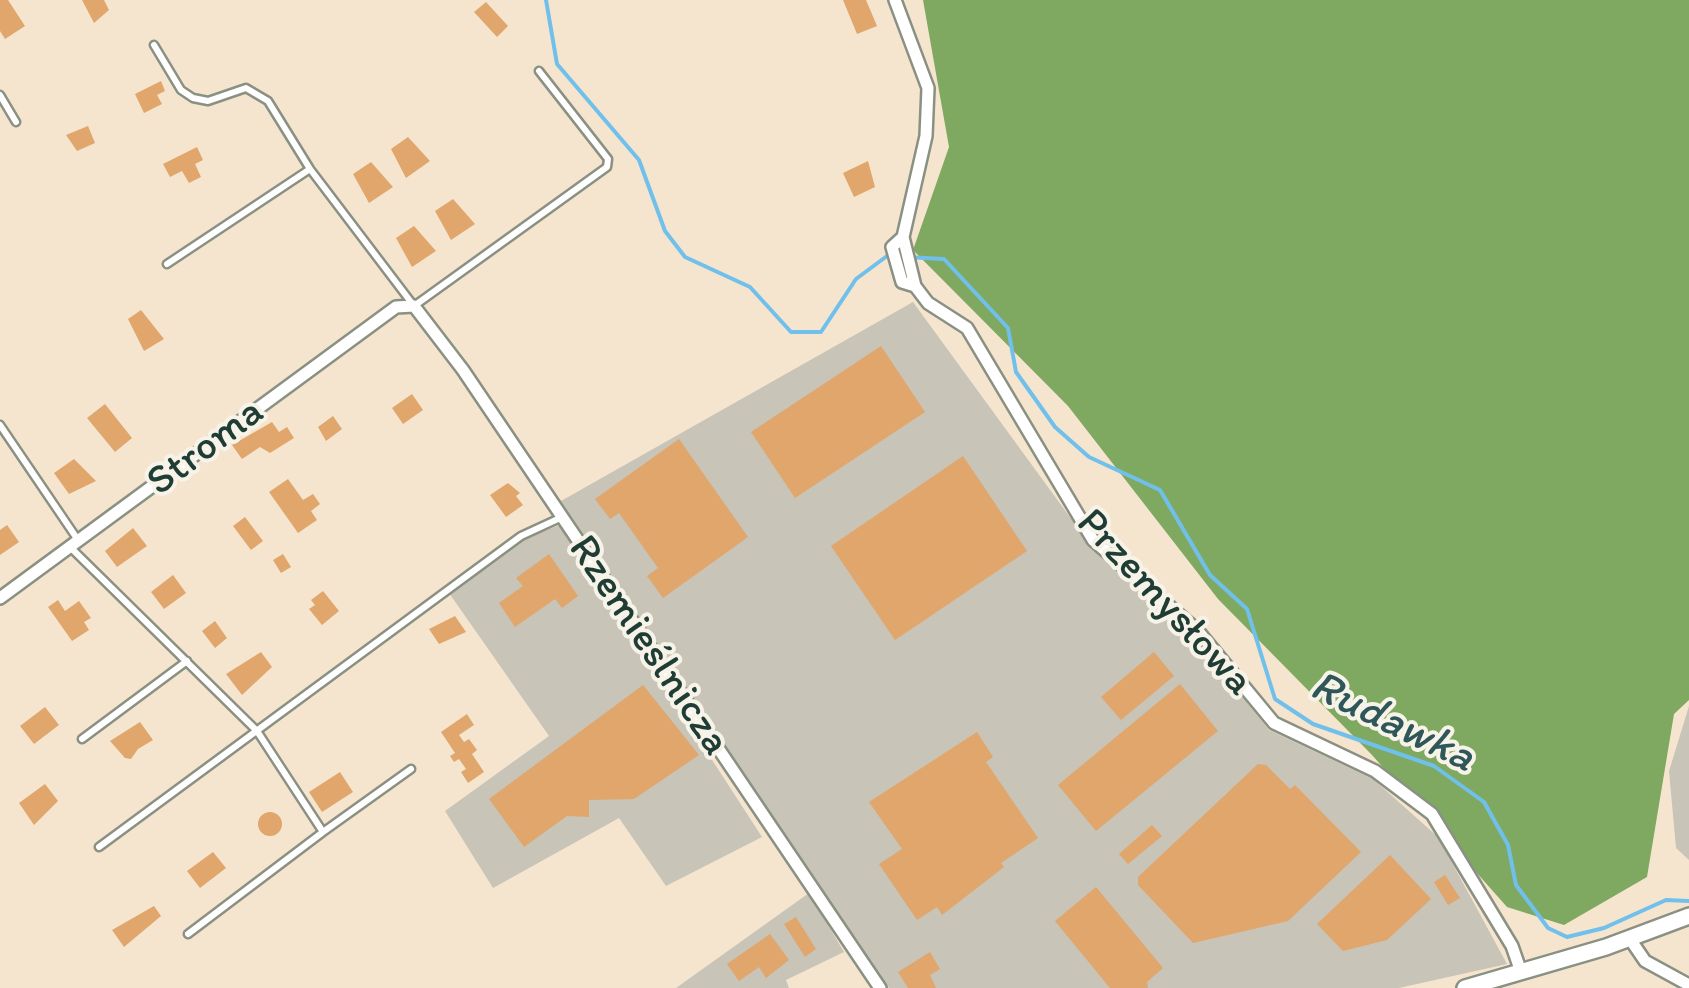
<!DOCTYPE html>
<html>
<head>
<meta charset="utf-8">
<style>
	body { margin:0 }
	canvas { display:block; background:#f5e5cf }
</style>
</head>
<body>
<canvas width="1689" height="988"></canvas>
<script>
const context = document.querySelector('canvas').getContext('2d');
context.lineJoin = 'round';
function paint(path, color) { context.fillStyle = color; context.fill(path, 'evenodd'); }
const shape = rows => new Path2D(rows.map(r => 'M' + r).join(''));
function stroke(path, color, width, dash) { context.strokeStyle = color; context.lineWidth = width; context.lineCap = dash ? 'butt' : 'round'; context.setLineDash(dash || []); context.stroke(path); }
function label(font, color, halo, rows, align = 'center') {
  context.font = font + ' Itim,sans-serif'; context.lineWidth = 8; context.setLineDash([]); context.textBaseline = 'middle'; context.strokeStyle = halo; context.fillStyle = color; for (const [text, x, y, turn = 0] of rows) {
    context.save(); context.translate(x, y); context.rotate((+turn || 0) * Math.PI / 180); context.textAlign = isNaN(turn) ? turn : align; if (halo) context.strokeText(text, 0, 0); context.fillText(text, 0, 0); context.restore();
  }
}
paint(shape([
	[913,302,1091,546,1196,639,1269,730,1373,779,1438,837,1507,964,1399,988,889,988,561,501],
	[560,525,762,837,666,886,619,818,493,888,445,811,549,736,449,593,523,539],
	[1689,706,1689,860,1676,848,1669,771],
	[809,893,844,952,786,980,789,988,676,988]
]), '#c8c4b8');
paint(shape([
	[923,0,1689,0,1689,700,1674,714,1647,877,1564,925,1507,907,1372,755,1218,599,1068,406,913,250,949,147]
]), '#7fa960');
stroke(shape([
	[546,0,557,64,639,160,665,231,685,257,750,287,791,332,821,332,856,279,887,256,944,259,1008,328,1016,372,1055,427,1089,457,1160,490,1210,575,1247,609,1275,699,1313,724,1434,766,1484,802,1508,845,1516,885,1548,928,1567,937,1604,928,1666,900,1689,901]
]), '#70c0eb', 4);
paint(shape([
	[0,0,8,0,25,26,5,39,0,31],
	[82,0,104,0,109,10,94,23],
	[843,0,866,0,877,26,857,34],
	[486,2,508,26,497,37,474,12],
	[161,81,165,91,157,95,162,104,144,113,135,94],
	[88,126,95,143,77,151,66,135],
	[408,137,430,161,406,178,391,149],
	[197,147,203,160,195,164,201,177,189,183,182,171,170,177,163,164],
	[868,161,875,187,854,197,843,173],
	[371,162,393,187,369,203,353,174],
	[453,199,475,224,451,240,435,211],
	[414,226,436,251,412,267,396,238],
	[141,310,164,339,144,351,128,319],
	[881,346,925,412,795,498,751,432],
	[412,394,423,410,403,424,392,408],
	[105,404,132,438,115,452,87,418],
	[333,416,342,429,326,441,318,427],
	[272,422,279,432,287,427,294,438,270,453,260,447,242,459,232,445],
	[679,439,748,537,663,598,647,576,658,568,619,513,610,519,595,499],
	[963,456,1027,551,895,640,831,546],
	[74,459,96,481,69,494,54,473],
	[288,479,303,500,313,494,320,504,311,511,317,520,298,533,269,492],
	[508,483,520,493,516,496,523,505,506,517,490,495],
	[245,517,263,541,251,550,233,526],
	[7,525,19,542,0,555,0,530],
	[133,528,147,546,117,567,105,551],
	[283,554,291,567,281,573,273,560],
	[549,554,578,596,562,608,555,599,515,627,499,603,523,586,516,578],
	[173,575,186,593,164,609,151,592],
	[323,591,339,611,322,625,309,609,315,605,311,600],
	[58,600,65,611,79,601,91,618,84,622,89,630,72,641,48,607],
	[455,616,466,632,439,644,429,629],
	[215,621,227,638,215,648,202,631],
	[261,652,272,667,242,695,226,674],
	[1154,652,1174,676,1121,720,1101,697],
	[1180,684,1218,731,1096,831,1058,785],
	[643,685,699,755,634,799,589,800,589,817,567,816,524,847,489,799],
	[45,707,59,725,34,744,20,726],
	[467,714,474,725,459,735,464,742,469,739,477,750,472,754,484,772,468,783,461,772,466,769,459,759,454,762,450,756,455,753,441,732],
	[140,722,153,740,138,749,131,759,125,758,110,741],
	[977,732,993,757,986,762,1038,838,1001,863,1004,867,942,915,937,907,917,920,879,864,902,849,869,802],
	[1258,764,1266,765,1290,789,1295,785,1361,852,1288,921,1193,943,1138,885,1138,877],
	[340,772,353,792,322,812,309,792],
	[45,784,58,801,34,825,19,803],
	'258 824a12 12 0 1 1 24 0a12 12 0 1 1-24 0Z',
	[1152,825,1162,836,1128,864,1119,854],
	[213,852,226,868,200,888,187,871],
	[1390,855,1431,899,1387,940,1343,951,1317,924],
	[1445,875,1460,898,1448,905,1434,882],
	[1096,887,1163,968,1147,982,1148,988,1110,988,1055,921],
	[154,906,161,916,124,947,112,930],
	[796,917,816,949,805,957,784,924],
	[770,934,789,960,766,978,759,967,739,981,727,964],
	[930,952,940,969,930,975,936,988,908,988,898,972]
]), '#e0a66b');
const service = shape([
	[154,45,181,90,193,98,208,101,246,88,268,101,310,169,414,306,607,167,608,159,539,71],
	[0,95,16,122],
	[167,264,310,169],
	[0,425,78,540],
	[71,548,257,731,323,832,411,769],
	[82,739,187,661],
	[99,847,521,536,560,518],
	[188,934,323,832]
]);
const minor = shape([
	[895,0,928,88,926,136,903,237,892,247,902,282,915,286,928,303,967,328,1093,540,1198,631,1274,723,1375,771,1432,814,1512,946,1521,972],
	[903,237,915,286],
	[0,598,396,307,414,306,463,370,880,988],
	[1630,939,1645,961,1689,985]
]);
const tertiary = shape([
	[1465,988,1606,947,1689,916]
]);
stroke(service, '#8a9182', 11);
stroke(minor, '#8a9182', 16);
stroke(tertiary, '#8a9182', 20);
stroke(service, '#fff', 6);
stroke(minor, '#fff', 11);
stroke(tertiary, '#fff', 15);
label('42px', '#1f3d34', '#f7f3e8', [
	["Stroma",206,448,-37],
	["Przemysłowa",1164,603,47],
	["Rzemieślnicza",648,646,56]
]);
label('italic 45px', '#2f5759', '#f7f3e8', [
	["Rudawka",1392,723,26]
]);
</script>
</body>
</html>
